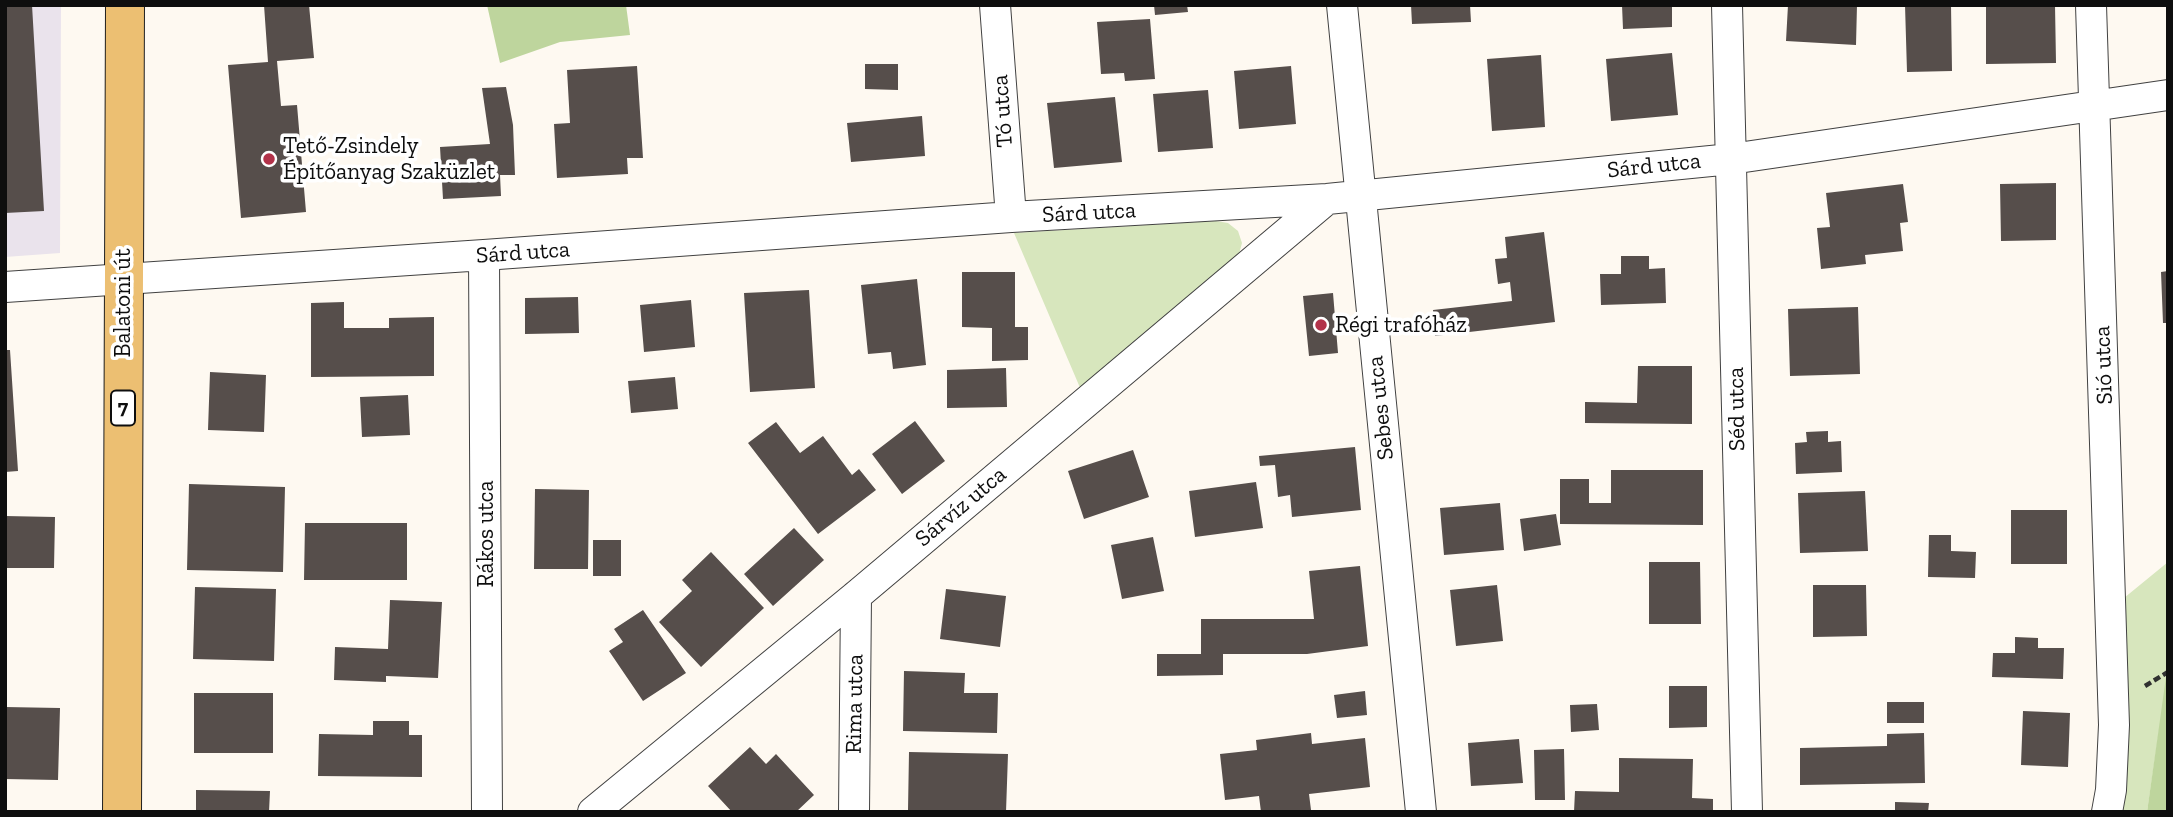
<!DOCTYPE html>
<html>
<head>
<meta charset="utf-8">
<style>
	body { margin:0 }
	#map { position:relative; width:2173px; height:817px; overflow:hidden; background:#fef9f1; font-family:"Zilla Slab",serif }
	canvas { display:block }
	.frame { position:absolute; inset:0; border:7px solid #0e0e0e; pointer-events:none }
</style>
</head>
<body>
<div id="map">
<canvas width="2173" height="817"></canvas>
<div class="frame"></div>
</div>
<script>
const context = document.querySelector('canvas').getContext('2d');
context.lineJoin = 'round';
function paint(path, color) { context.fillStyle = color; context.fill(path, 'evenodd'); }
const shape = rows => new Path2D(rows.map(r => 'M' + r).join(''));
function stroke(path, color, width, dash) { context.strokeStyle = color; context.lineWidth = width; context.lineCap = dash ? 'butt' : 'round'; context.setLineDash(dash || []); context.stroke(path); }
function label(font, color, halo, rows, align = 'center') {
  context.font = font + ' "Zilla Slab",serif'; context.lineWidth = 7; context.setLineDash([]); context.textBaseline = 'middle'; context.strokeStyle = halo; context.fillStyle = color; for (const [text, x, y, turn = 0] of rows) {
    context.save(); context.translate(x, y); context.rotate((+turn || 0) * Math.PI / 180); context.textAlign = isNaN(turn) ? turn : align; if (halo) context.strokeText(text, 0, 0); context.fillText(text, 0, 0); context.restore();
  }
}
paint(shape([
	[5,5,61,5,60,253,5,257]
]), '#eae3ec');
paint(shape([
	[1216,221,1228,223,1238,231,1242,243,1239,254,1081,390,1014,233],
	[2168,562,2168,670,2147,812,2115,812,2124,598]
]), '#d7e6bd');
paint(shape([
	[487,5,626,5,630,35,560,42,500,63],
	[2167,670,2168,812,2147,812]
]), '#bed59d');
paint(shape([
	[5,5,32,5,44,211,5,213],
	[264,5,309,5,314,58,277,61,281,106,297,105,306,212,241,218,228,65,268,62],
	[1154,5,1187,5,1188,12,1155,15],
	[1411,5,1470,5,1471,22,1412,24],
	[1622,5,1672,5,1672,27,1623,29],
	[1788,5,1857,5,1856,45,1786,41],
	[1905,5,1951,5,1952,71,1907,72],
	[1986,5,2055,5,2056,63,1986,64],
	[1150,19,1155,79,1125,81,1124,73,1101,74,1097,22],
	[1672,53,1678,115,1611,121,1606,59],
	[1541,55,1545,127,1492,131,1487,59],
	[865,64,898,64,898,90,865,89],
	[637,66,643,158,627,158,628,174,557,178,554,124,570,123,567,70],
	[1291,66,1296,124,1239,129,1234,71],
	[506,87,513,125,515,175,500,175,501,196,443,199,440,147,490,144,482,88],
	[1208,90,1213,148,1158,152,1153,94],
	[1115,97,1122,162,1054,168,1047,103],
	[922,116,925,156,851,162,847,123],
	[2056,183,2056,240,2001,241,2000,184],
	[1903,184,1908,222,1900,223,1903,251,1865,255,1866,264,1821,269,1817,228,1830,227,1826,193],
	[1544,232,1555,322,1435,336,1433,310,1512,301,1510,282,1498,284,1495,259,1507,258,1505,237],
	[1621,256,1649,256,1649,269,1665,268,1666,303,1601,305,1600,274,1621,274],
	[2168,271,2168,323,2163,323,2161,272],
	[962,272,1015,272,1015,327,1028,327,1028,360,992,361,992,328,962,327],
	[917,279,926,365,893,369,891,352,868,354,861,285],
	[809,290,815,388,750,392,744,293],
	[1333,293,1338,353,1309,356,1303,296],
	[578,297,579,333,525,334,525,298],
	[691,300,695,347,644,352,640,305],
	[344,302,344,328,389,328,389,318,434,317,434,376,311,377,311,303],
	[1858,307,1860,374,1790,376,1788,309],
	[5,350,10,350,18,471,5,472],
	[1638,366,1692,366,1692,424,1585,423,1585,402,1637,403],
	[1006,368,1007,407,947,408,947,370],
	[210,372,266,375,264,432,208,430],
	[675,377,678,409,631,413,628,381],
	[408,395,410,435,362,437,360,397],
	[915,421,945,461,902,494,872,454],
	[776,422,800,453,823,436,852,475,859,469,876,490,818,534,748,443],
	[1828,431,1828,442,1841,441,1842,472,1796,474,1795,443,1807,442,1806,432],
	[1355,447,1361,510,1292,517,1290,495,1278,497,1275,465,1260,466,1259,456],
	[1133,450,1149,497,1084,519,1068,471],
	[1611,470,1703,470,1703,525,1560,524,1560,479,1589,479,1589,503,1611,503],
	[1256,482,1263,528,1195,537,1189,491],
	[189,484,285,487,283,572,187,570],
	[535,489,589,490,588,569,534,569],
	[1865,491,1868,551,1800,553,1798,493],
	[1500,503,1504,550,1444,555,1440,508],
	[2011,510,2067,510,2067,564,2011,564],
	[1556,514,1561,545,1524,551,1520,519],
	[5,516,55,517,54,568,5,568],
	[305,523,407,523,407,580,304,580],
	[794,528,824,560,773,606,744,574],
	[1929,535,1951,535,1951,551,1976,552,1975,578,1928,577],
	[1153,537,1164,591,1122,599,1111,545],
	[593,540,621,540,621,576,593,576],
	[711,552,764,608,701,667,659,622,692,591,682,580],
	[1649,562,1700,562,1701,624,1649,624],
	[1360,566,1368,646,1307,654,1223,654,1223,675,1157,676,1157,654,1201,654,1201,619,1314,619,1309,571],
	[1497,585,1503,641,1456,646,1450,590],
	[1813,585,1866,585,1867,636,1813,637],
	[195,587,276,589,274,661,193,659],
	[946,589,1006,596,1000,647,940,639],
	[390,600,442,602,438,678,386,676,386,682,334,680,335,647,388,649],
	[643,610,686,673,643,701,609,651,623,642,614,629],
	[2015,637,2038,638,2038,648,2064,648,2063,679,1992,677,1993,653,2015,653],
	[904,671,965,673,964,693,998,693,997,733,903,731],
	[1669,686,1707,686,1707,727,1669,728],
	[1365,691,1367,715,1337,718,1334,695],
	[194,693,273,693,273,753,194,753],
	[1887,702,1924,702,1924,723,1887,723],
	[1597,704,1599,730,1571,732,1570,705],
	[5,707,60,708,58,780,5,779],
	[2023,711,2070,713,2068,767,2021,765],
	[373,721,409,721,409,735,422,735,422,777,318,776,319,734,373,735],
	[1311,733,1312,744,1365,738,1370,787,1309,794,1311,810,1300,812,1261,812,1259,796,1225,800,1220,754,1257,750,1256,740],
	[1924,733,1925,783,1800,785,1800,748,1887,746,1887,734],
	[1519,739,1523,783,1471,786,1468,743],
	[750,747,766,764,776,754,814,795,796,812,732,812,708,786],
	[1564,749,1565,800,1535,800,1534,750],
	[909,752,1008,754,1006,812,908,810],
	[1619,758,1693,759,1692,798,1713,799,1713,812,1574,812,1575,791,1619,792],
	[196,790,270,791,269,812,196,812],
	[1895,802,1929,803,1928,812,1895,812]
]), '#564e4b');
const street = shape([
	[995,5,1011,217],
	[1342,5,1421,812],
	[1727,5,1747,812],
	[2091,5,2114,725,2111,790,2107,812],
	[484,255,487,812],
	[5,287,484,255,1011,217,1327,199,1731,159,2168,95],
	[593,812,856,596,1327,199],
	[854,812,856,596]
]);
const primary = shape([
	[122,812,125,5]
]);
stroke(street, '#414141', 32);
stroke(primary, '#1f1f1f', 40);
stroke(shape([
	[2145,686,2168,672]
]), '#303030', 4.5, [7, 3.5]);
stroke(street, '#fff', 30);
stroke(primary, '#ecbf72', 38);
for (const [x, y, r, color] of [
	[269,159,7,"#b23249"],
	[1321,325,7,"#b23249"]
]) { const dot = new Path2D(); dot.arc(x, y, r, 0, 2 * Math.PI); context.fillStyle = color; context.fill(dot); stroke(dot, '#fff', 2.5); }
for (const [x, y, w] of [
	[123,408,24]
]) { const box = new Path2D(); box.roundRect(x - w / 2, y - 17.5, w, 35, 5); context.fillStyle = '#fff'; context.fill(box); stroke(box, '#0e0e0e', 2); }
label('bold 21px', '#0e0e0e', null, [
	["7",123,408]
]);
label('23px', '#0e0e0e', '#fff', [
	["Tó utca",1003,111,-94],
	["Sárd utca",1654,166,-6],
	["Sárd utca",1089,213,-3],
	["Sárd utca",523,253,-4],
	["Balatoni út",123,303,-90],
	["Sió utca",2104,365,-92],
	["Sebes utca",1381,408,-96],
	["Séd utca",1737,409,-91],
	["Sárvíz utca",961,507,-40],
	["Rákos utca",486,534,-90],
	["Rima utca",855,704,-89]
]);
label('23px', '#0e0e0e', '#fff', [
	["Tető-Zsindely",283,146],
	["Építőanyag Szaküzlet",283,172],
	["Régi trafóház",1335,325]
], 'left');
</script>
</body>
</html>
